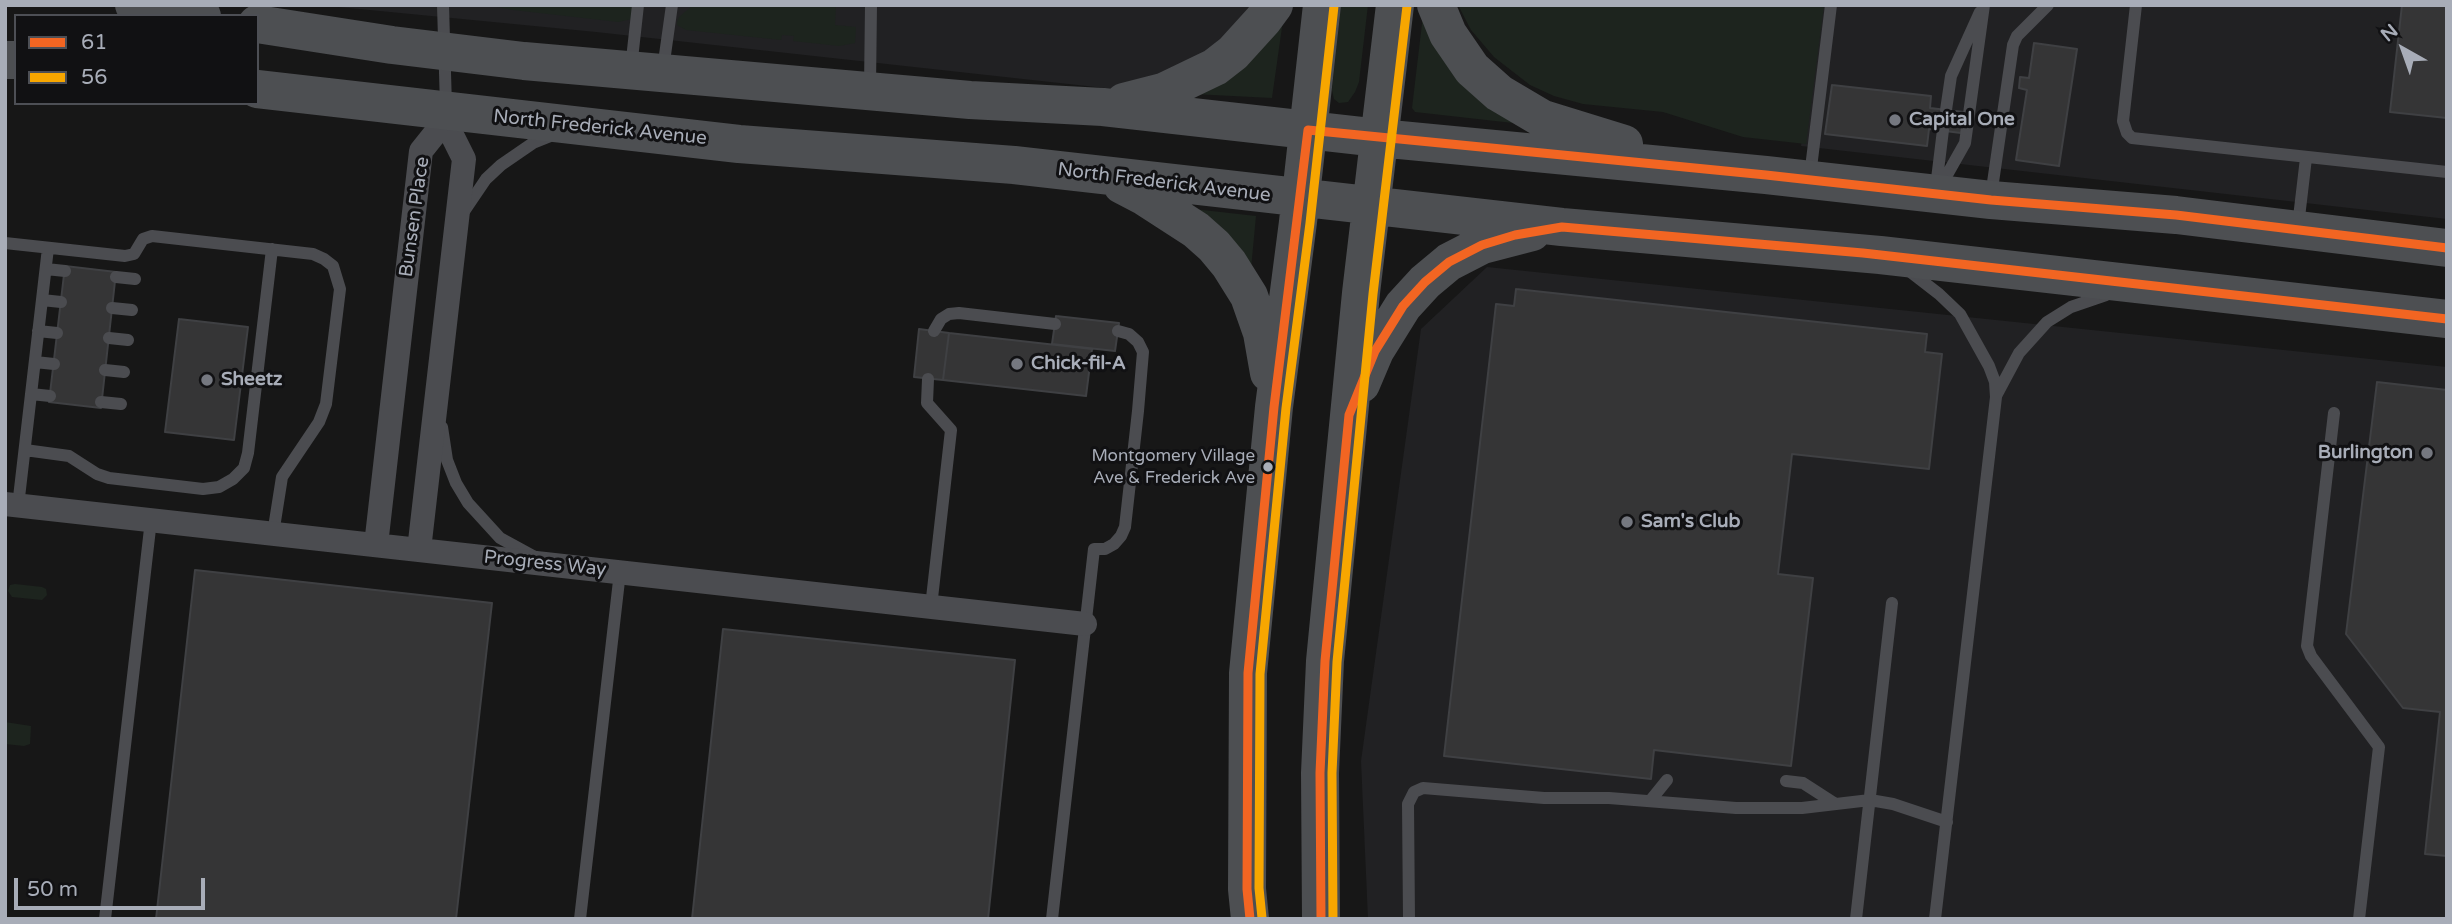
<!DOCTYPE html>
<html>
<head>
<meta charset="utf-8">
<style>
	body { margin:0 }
	#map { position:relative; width:2452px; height:924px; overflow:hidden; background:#171717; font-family:"Varela Round",sans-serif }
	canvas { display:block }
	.frame { position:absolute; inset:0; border:7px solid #a8adb8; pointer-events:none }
	.legend { position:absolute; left:14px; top:14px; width:245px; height:91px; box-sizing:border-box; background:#111113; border:2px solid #4d4f55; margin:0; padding:9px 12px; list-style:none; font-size:21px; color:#a8adb8 }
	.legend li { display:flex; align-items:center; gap:14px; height:35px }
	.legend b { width:35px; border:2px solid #4d4f55 }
	.north { position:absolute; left:2368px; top:14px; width:70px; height:70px; -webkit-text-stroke:5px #111113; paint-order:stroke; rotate:320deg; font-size:19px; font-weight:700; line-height:28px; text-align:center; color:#a8adb8 }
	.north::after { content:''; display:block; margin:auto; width:24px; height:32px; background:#a8adb8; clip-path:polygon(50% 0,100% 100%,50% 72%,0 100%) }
	.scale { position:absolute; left:14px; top:878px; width:191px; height:32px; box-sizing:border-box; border:4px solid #a8adb8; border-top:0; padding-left:9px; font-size:21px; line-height:24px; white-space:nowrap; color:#a8adb8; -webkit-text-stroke:5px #111113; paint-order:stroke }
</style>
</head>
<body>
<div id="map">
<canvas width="2452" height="924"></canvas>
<div class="frame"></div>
<ul class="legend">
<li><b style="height:9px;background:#f26522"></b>61</li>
<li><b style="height:9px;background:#f7a600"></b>56</li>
</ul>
<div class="north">N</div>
<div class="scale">50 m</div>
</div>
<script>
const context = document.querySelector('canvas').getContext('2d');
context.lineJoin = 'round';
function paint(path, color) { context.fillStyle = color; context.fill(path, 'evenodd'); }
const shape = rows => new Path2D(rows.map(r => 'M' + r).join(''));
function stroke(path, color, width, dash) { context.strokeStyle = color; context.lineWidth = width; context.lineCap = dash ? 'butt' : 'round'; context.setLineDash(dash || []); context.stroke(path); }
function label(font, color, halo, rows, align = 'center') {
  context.font = font + ' "Varela Round",sans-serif'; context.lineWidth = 6; context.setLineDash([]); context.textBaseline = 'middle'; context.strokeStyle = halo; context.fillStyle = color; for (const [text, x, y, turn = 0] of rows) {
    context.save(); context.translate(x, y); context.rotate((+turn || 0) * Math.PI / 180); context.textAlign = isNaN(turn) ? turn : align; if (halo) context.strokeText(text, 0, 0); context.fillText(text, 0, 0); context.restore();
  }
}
paint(shape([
	[318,5,1261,5,1202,61,1123,90,596,32],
	[1819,5,2447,5,2447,219,1801,146],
	[1487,267,2447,367,2447,919,1368,919,1361,761,1421,329]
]), '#212123');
paint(shape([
	[487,5,634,5,632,19,618,22,513,10],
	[693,5,836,5,835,25,856,27,855,43,839,46,793,41,794,36,782,35,781,40,686,30,677,25,677,22,679,17],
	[1341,5,1368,5,1359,82,1355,92,1348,102,1339,103,1334,99,1332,90],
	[1458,5,1824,5,1806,144,1743,137,1663,112,1583,104,1554,96,1530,85,1494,57,1471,30],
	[1284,13,1272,98,1193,94],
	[1423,15,1513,123,1415,112,1412,108],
	[1194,209,1256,216,1251,269],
	[15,584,42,587,46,589,47,595,42,600,12,597,8,591,10,585],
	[5,722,31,726,30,744,24,746,5,744]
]), '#1d241e');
const building = shape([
	[2402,5,2447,5,2447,118,2390,112,2402,5],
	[2034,43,2077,49,2059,166,2016,160,2027,90,2019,88,2020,77,2029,78,2034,43],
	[1832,85,1931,96,1930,108,1964,112,1961,133,1929,129,1927,146,1825,134,1832,85],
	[65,266,116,272,101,408,49,402,65,266],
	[1516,289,1927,334,1925,352,1942,354,1929,469,1792,454,1778,574,1813,578,1791,766,1654,750,1651,779,1444,756,1496,304,1514,306,1516,289],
	[1056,316,1119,323,1115,351,1052,344,1056,316],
	[179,319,248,327,234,440,165,432,179,319],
	[919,329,949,333,943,380,914,377,919,329],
	[949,333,1092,349,1086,396,943,380,949,333],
	[2377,382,2447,390,2447,856,2425,854,2440,712,2403,708,2346,634,2377,382],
	[195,570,492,603,456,919,156,919,195,570],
	[723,629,1015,660,988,919,692,919,723,629]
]);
paint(building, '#353536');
stroke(building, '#3f4043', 2);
stroke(shape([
	[443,5,446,106],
	[2136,5,2123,121,2127,133,2132,138,2447,172],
	[631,68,638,5],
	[663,69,672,5],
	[870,87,871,5],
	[1946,110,1951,76,1980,12],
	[1810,176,1831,5],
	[1936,187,1943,130],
	[1939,189,1965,143,1984,5],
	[1991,196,2013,45,2017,36,2048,5],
	[465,210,486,179,501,165,533,143,553,135],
	[2298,226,2306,158],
	[5,243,125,256,134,254,143,239,152,236,313,254,324,259,333,266,340,289,326,404,319,422,282,477,273,534],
	[46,269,65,271],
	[1908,270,1939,294,1960,314,1989,366,1995,382,1996,397,1935,919],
	[116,277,135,279],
	[42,300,61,302],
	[112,308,132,310],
	[38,331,57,333],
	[934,331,941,319,949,314,959,313,1055,324],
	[109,338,128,340],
	[35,362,54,364],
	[105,370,124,372],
	[928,379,927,403,951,430,931,607],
	[31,394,50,396],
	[1996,396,2019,353,2047,322,2071,307,2106,295],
	[101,402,121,404],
	[2334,413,2307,646,2311,656,2379,747,2359,919],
	[442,427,447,460,456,483,468,503,500,538,533,556],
	[25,450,69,456,97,474,109,478,203,489,219,487,233,479,244,468,248,453,272,249],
	[18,506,48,248],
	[1786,781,1803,783,1834,803],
	[1650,801,1667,780],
	[105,919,151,520],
	[580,919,620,572],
	[1052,919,1094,549,1105,549,1114,544,1121,536,1125,527,1138,411,1143,352,1138,342,1129,334,1118,331],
	[1409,919,1408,804,1414,792,1423,788,1544,798,1609,798,1736,808,1802,808,1870,800,1893,804,1947,822],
	[1856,919,1892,603]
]), '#4b4c50', 12);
stroke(shape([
	[5,504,1085,624],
	[376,545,421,151,445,121,464,159,419,550]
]), '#4b4c50', 24);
stroke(shape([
	[134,5,202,16],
	[1436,5,1448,34,1472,69,1499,93,1543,119,1624,144],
	[257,24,392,45,524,61,970,100,1103,107,1379,138,1766,175,1991,200,2176,215,2447,248],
	[5,60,16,60],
	[257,89,739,144,1014,165,1562,227,1880,255,2447,319],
	[1124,102,1163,92,1215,67,1233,53,1263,20,1274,5],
	[1122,185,1145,197,1196,230,1214,246,1229,264,1249,296,1262,333,1269,373],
	[1361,384,1375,351,1403,306,1425,282,1449,262,1482,245,1532,232],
	[1250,919,1247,889,1248,673,1274,407,1298,222,1322,5],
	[1321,919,1320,773,1325,661,1361,293,1395,5]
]), '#4d4f52', 38);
stroke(shape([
	[1250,919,1247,889,1248,673,1274,407,1308,130,1766,175,1991,200,2176,215,2447,248],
	[1321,919,1320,773,1325,661,1349,415,1375,351,1403,306,1425,282,1449,262,1482,245,1515,235,1562,227,1863,253,2447,319]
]), '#f26522', 9);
stroke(shape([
	[1262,918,1259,888,1260,674,1286,408,1310,223,1334,6],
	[1333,919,1332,773,1337,662,1373,294,1407,6]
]), '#f7a600', 9);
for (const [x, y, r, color] of [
	[1895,120,7,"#757880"],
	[1017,364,7,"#757880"],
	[207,380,7,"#757880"],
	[2427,453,7,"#757880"],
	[1268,467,6,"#a8adb8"],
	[1627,522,7,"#757880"]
]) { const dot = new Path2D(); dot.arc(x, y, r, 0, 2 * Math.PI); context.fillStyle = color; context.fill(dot); stroke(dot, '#111113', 2.5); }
label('17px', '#a8adb8', '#111113', [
	["Montgomery Village",1255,457],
	["Ave & Frederick Ave",1255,479]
], 'right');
label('bold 19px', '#a8adb8', '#111113', [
	["Capital One",1909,120],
	["Chick-fil-A",1031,364],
	["Sheetz",221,380],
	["Burlington",2413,453,"right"],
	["Sam's Club",1641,522]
], 'left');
label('19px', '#a8adb8', '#111113', [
	["North Frederick Avenue",600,128,6],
	["North Frederick Avenue",1164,183,7],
	["Bunsen Place",415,217,-82],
	["Progress Way",545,564,6]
]);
</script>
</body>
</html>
